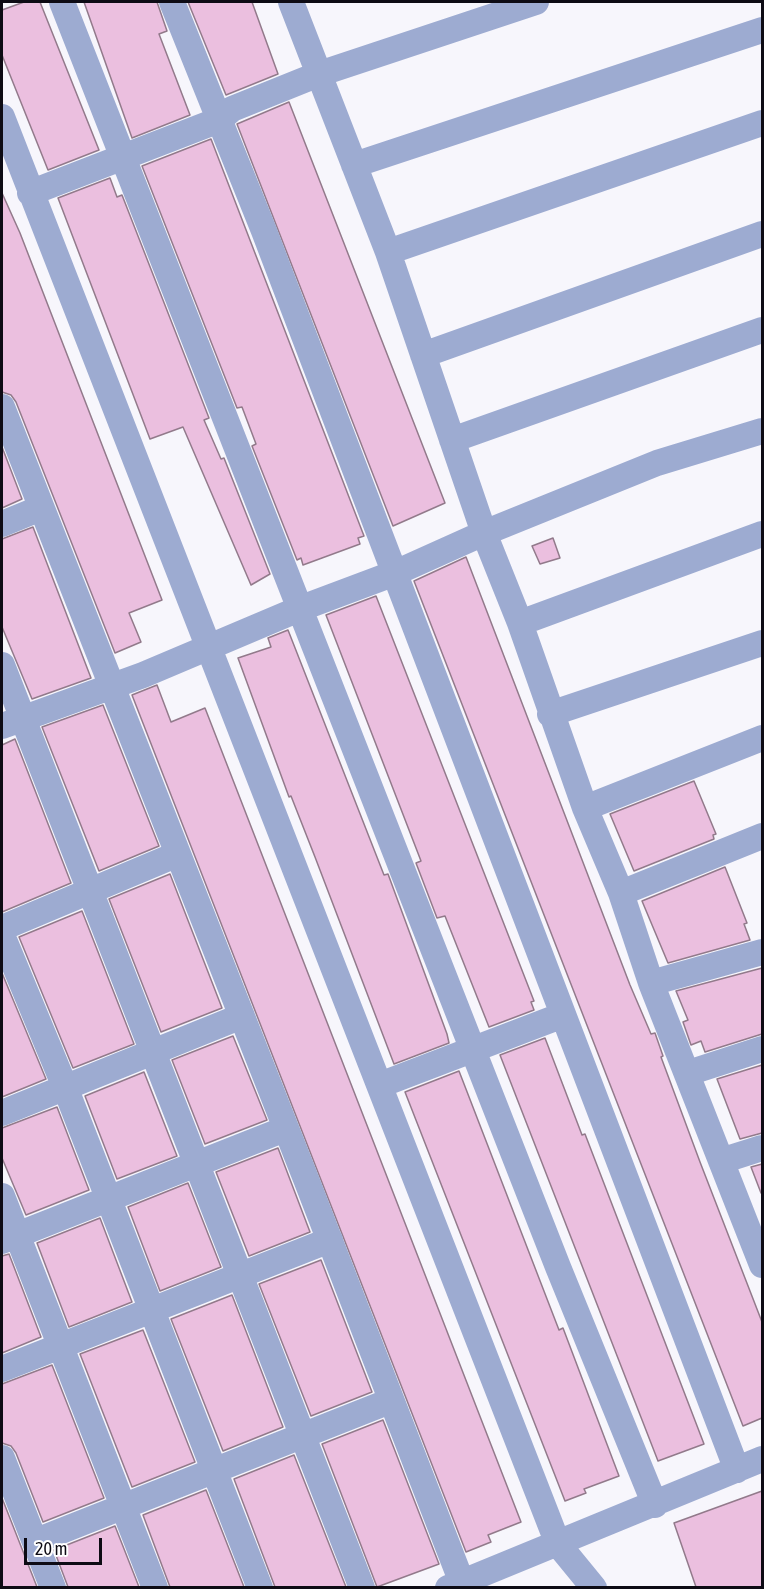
<!DOCTYPE html>
<html>
<head>
<meta charset="utf-8">
<style>
	body { margin:0 }
	#map { position:relative; width:764px; height:1589px; overflow:hidden; background:#f7f6fc; font-family:"Asap Condensed",sans-serif }
	canvas { display:block }
	.frame { position:absolute; inset:0; border:3px solid #0d0b14; pointer-events:none }
	.scale { position:absolute; left:24px; top:1538px; width:78px; height:27px; box-sizing:border-box; border:3px solid #0d0b14; border-top:0; padding-left:8px; font-size:18px; line-height:21px; white-space:nowrap; color:#0d0b14; -webkit-text-stroke:4px #fff; paint-order:stroke }
</style>
</head>
<body>
<div id="map">
<canvas width="764" height="1589"></canvas>
<div class="frame"></div>
<div class="scale">20 m</div>
</div>
<script>
const context = document.querySelector('canvas').getContext('2d');
context.lineJoin = 'round';
function paint(path, color) { context.fillStyle = color; context.fill(path, 'evenodd'); }
const shape = rows => new Path2D(rows.map(r => 'M' + r).join(''));
function stroke(path, color, width, dash) { context.strokeStyle = color; context.lineWidth = width; context.lineCap = dash ? 'butt' : 'round'; context.setLineDash(dash || []); context.stroke(path); }
const building = shape([
	[24,2,40,2,99,150,48,170,2,55,2,10,24,2],
	[84,2,157,2,167,31,159,34,190,115,132,138,84,2],
	[188,2,252,2,278,74,226,95,188,2],
	[289,102,445,503,393,526,237,124,289,102],
	[211,139,364,536,358,538,360,544,303,565,301,558,297,560,252,446,256,444,242,407,237,408,142,166,211,139],
	[110,178,117,197,122,195,209,418,204,420,221,459,224,458,270,574,251,585,183,427,150,439,58,198,110,178],
	[2,193,20,233,162,600,129,613,141,642,115,653,16,402,11,395,2,392,2,193],
	[2,447,22,499,2,508,2,447],
	[33,527,91,678,32,699,2,627,2,539,33,527],
	[553,538,560,558,540,564,532,546,553,538],
	[466,557,630,985,651,1034,655,1033,663,1056,661,1057,700,1162,762,1322,762,1418,743,1426,414,581,466,557],
	[376,596,534,1001,531,1002,534,1010,489,1027,445,916,437,918,416,863,421,861,326,615,376,596],
	[288,630,384,875,388,874,447,1034,449,1043,394,1064,315,857,291,796,289,797,238,658,271,647,268,638,288,630],
	[157,685,171,722,205,708,521,1522,488,1535,491,1542,466,1552,132,695,157,685],
	[103,705,159,846,99,871,42,727,103,705],
	[15,739,71,883,2,912,2,745,15,739],
	[694,781,716,834,713,835,714,839,634,871,610,814,694,781],
	[725,867,747,923,744,924,750,940,668,963,642,901,725,867],
	[170,874,222,1008,161,1032,109,899,170,874],
	[82,911,134,1044,73,1068,19,937,82,911],
	[762,968,762,1034,705,1052,701,1041,691,1045,683,1022,688,1020,676,991,762,968],
	[2,973,46,1079,2,1097,2,973],
	[233,1036,267,1120,205,1144,172,1060,233,1036],
	[545,1038,582,1135,585,1134,704,1444,658,1461,500,1055,545,1038],
	[762,1065,762,1133,740,1139,717,1079,762,1065],
	[459,1071,559,1330,563,1328,619,1476,584,1489,586,1493,565,1501,405,1092,459,1071],
	[144,1072,177,1156,117,1179,85,1096,144,1072],
	[57,1107,89,1190,26,1215,2,1158,2,1128,57,1107],
	[278,1148,310,1232,249,1256,216,1172,278,1148],
	[762,1164,762,1192,761,1193,751,1167,762,1164],
	[188,1183,221,1267,160,1291,128,1207,188,1183],
	[100,1218,132,1302,69,1327,37,1243,100,1218],
	[9,1254,41,1337,2,1353,2,1256,9,1254],
	[321,1260,372,1392,311,1416,259,1284,321,1260],
	[232,1295,283,1427,223,1451,171,1319,232,1295],
	[143,1330,195,1462,132,1487,80,1354,143,1330],
	[52,1365,104,1498,43,1522,16,1453,11,1446,2,1443,2,1384,52,1365],
	[383,1420,439,1564,377,1587,322,1444,383,1420],
	[294,1455,346,1587,275,1587,234,1479,294,1455],
	[206,1490,244,1587,170,1587,143,1515,206,1490],
	[762,1491,762,1587,696,1587,674,1523,762,1491],
	[2,1498,37,1587,2,1587,2,1498],
	[115,1526,139,1587,68,1587,54,1550,115,1526]
]);
paint(building, '#ebbfdf');
stroke(building, '#927a8b', 1.5);
stroke(shape([
	[62,2,558,1267,655,1505],
	[172,2,264,231,737,1470],
	[291,2,388,252,484,533,520,623,585,808,621,893,651,983,762,1265],
	[2,117,558,1544,594,1588],
	[354,165,762,30],
	[30,193,219,120,232,109,319,74,536,2],
	[388,252,762,123],
	[423,355,762,234],
	[2,407,306,1179,464,1588],
	[452,440,762,330],
	[2,524,41,508],
	[520,623,762,534],
	[2,665,362,1588],
	[550,714,762,643],
	[2,726,143,675,299,609,395,573,484,533,657,463,762,431],
	[585,808,762,738],
	[621,893,762,836],
	[2,928,178,854],
	[2,935,65,1087,260,1588],
	[651,983,762,952],
	[688,1073,762,1049],
	[380,1085,563,1015],
	[2,1113,242,1016],
	[721,1161,762,1148],
	[2,1196,155,1588],
	[2,1241,285,1129],
	[2,1369,330,1240],
	[2,1458,53,1588],
	[36,1541,390,1401],
	[448,1588,762,1459]
]), '#9dabd1', 26);
</script>
</body>
</html>
